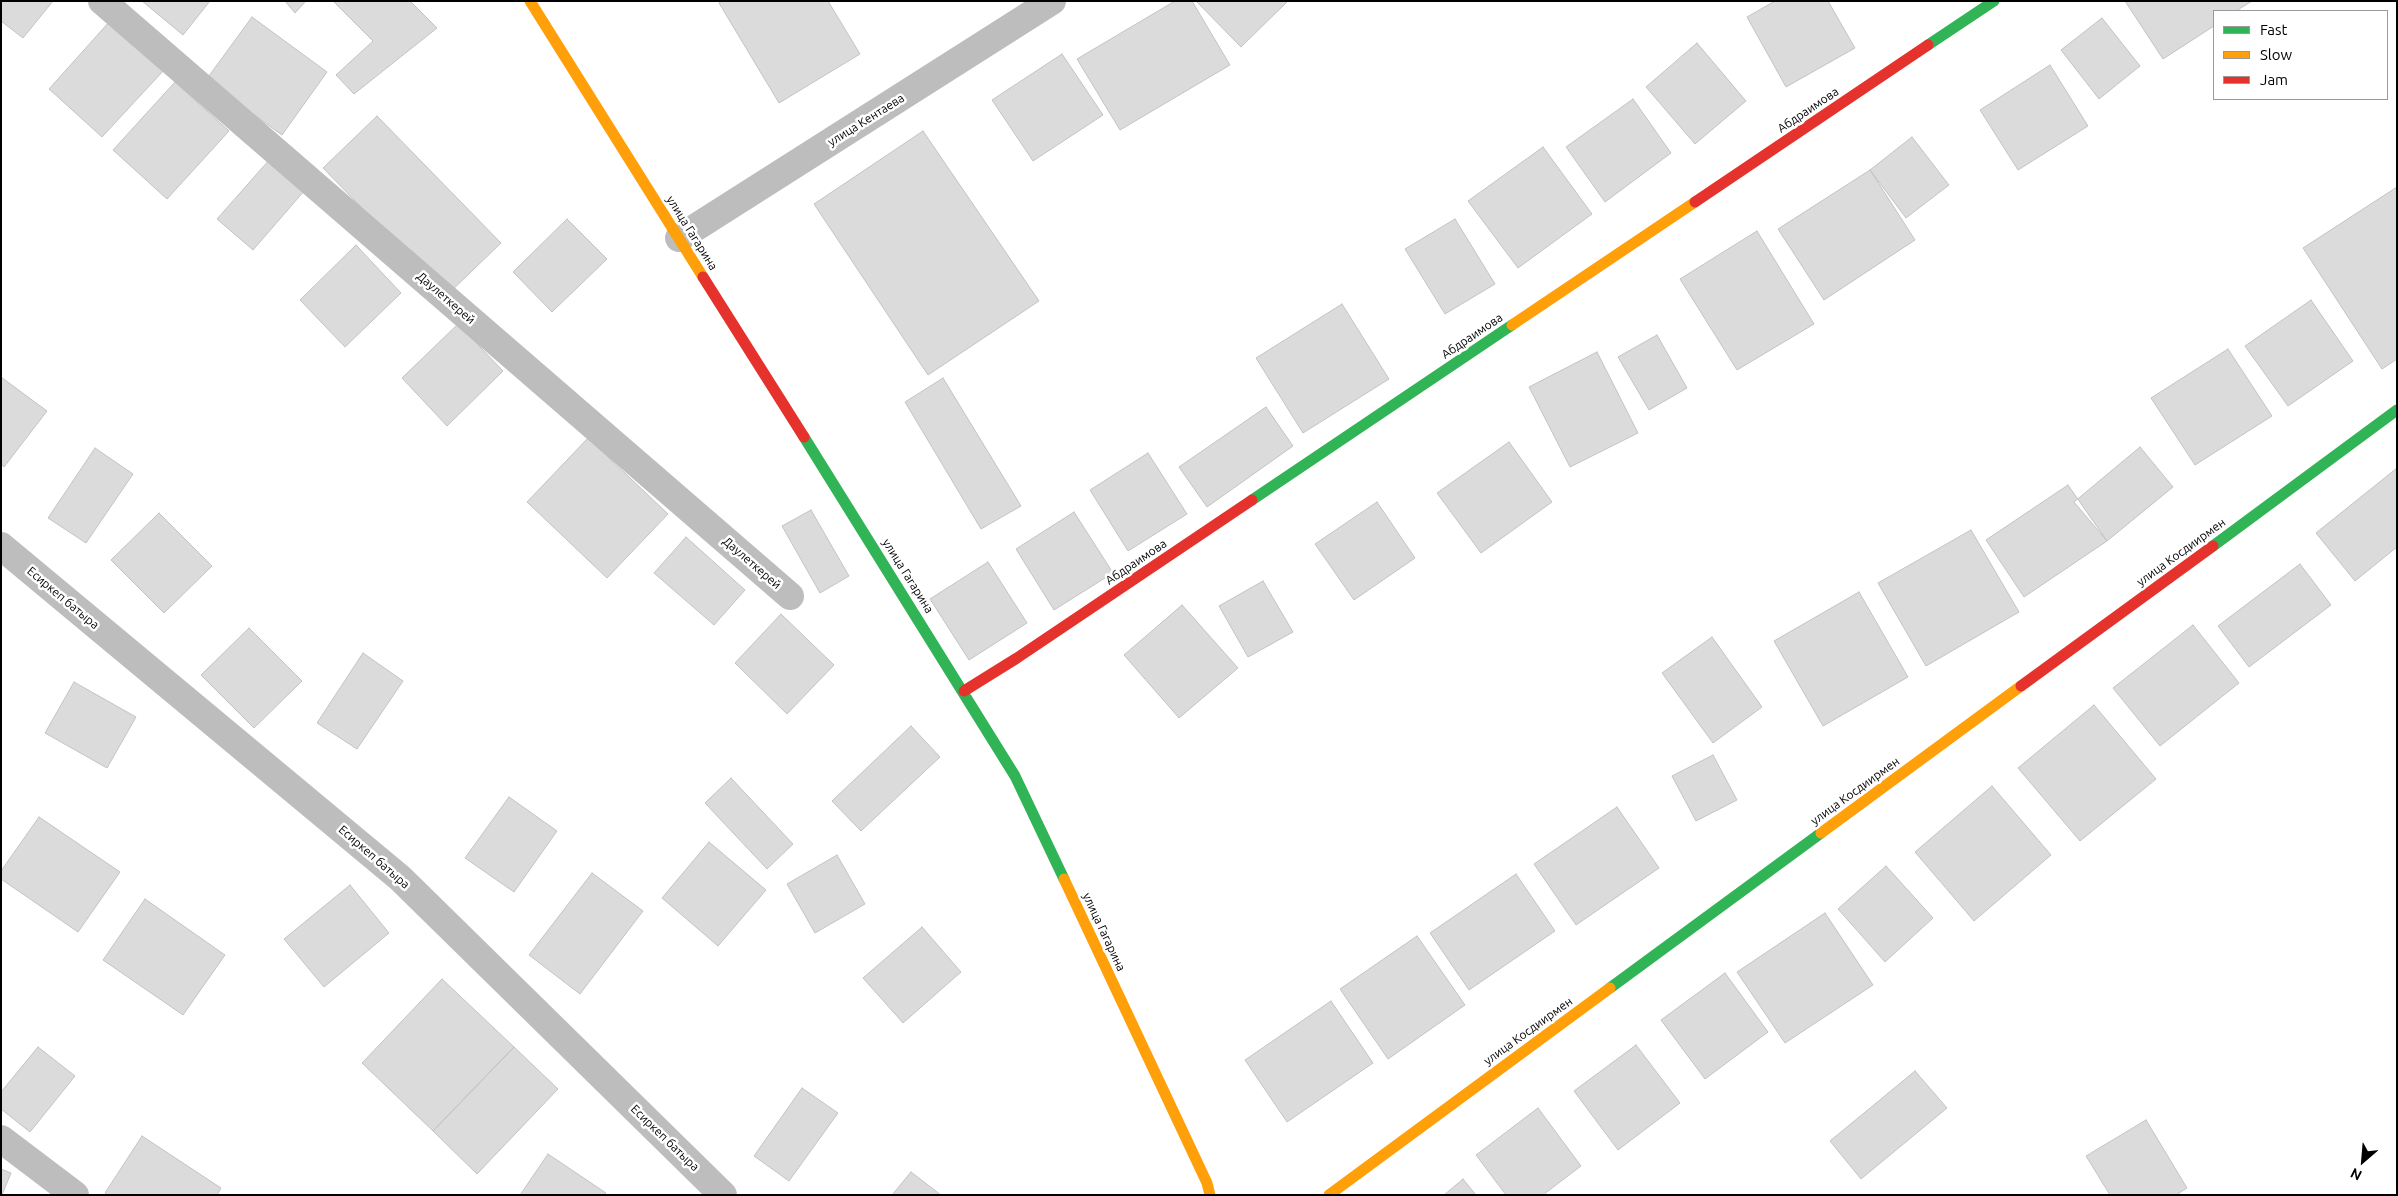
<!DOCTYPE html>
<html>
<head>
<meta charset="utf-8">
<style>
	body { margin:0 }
	#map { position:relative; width:2398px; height:1196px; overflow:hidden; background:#fff; font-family:Ubuntu,sans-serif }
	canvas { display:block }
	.frame { position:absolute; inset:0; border:2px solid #000; pointer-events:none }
	.legend { position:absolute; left:2213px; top:10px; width:175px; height:90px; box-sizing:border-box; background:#fff; border:1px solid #999; margin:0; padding:6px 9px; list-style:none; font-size:15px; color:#000 }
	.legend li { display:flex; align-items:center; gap:10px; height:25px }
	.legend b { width:25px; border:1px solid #999 }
	.north { position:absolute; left:2338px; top:1136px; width:50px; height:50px; -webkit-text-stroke:4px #fff; paint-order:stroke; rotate:207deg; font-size:14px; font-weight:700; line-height:20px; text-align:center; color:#000 }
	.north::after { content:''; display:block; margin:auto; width:18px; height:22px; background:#000; clip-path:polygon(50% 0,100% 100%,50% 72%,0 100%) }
</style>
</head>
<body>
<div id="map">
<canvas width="2398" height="1196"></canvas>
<div class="frame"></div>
<ul class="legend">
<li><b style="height:6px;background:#30b455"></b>Fast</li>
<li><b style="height:6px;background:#ff9f0a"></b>Slow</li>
<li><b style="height:6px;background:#e5322d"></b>Jam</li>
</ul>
<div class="north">N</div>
</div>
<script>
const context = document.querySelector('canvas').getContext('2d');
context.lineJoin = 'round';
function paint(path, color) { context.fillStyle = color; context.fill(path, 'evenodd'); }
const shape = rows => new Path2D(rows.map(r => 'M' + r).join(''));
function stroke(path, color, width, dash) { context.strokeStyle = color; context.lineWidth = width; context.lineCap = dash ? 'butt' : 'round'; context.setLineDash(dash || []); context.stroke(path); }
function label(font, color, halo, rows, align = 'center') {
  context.font = font + ' Ubuntu,sans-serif'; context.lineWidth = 5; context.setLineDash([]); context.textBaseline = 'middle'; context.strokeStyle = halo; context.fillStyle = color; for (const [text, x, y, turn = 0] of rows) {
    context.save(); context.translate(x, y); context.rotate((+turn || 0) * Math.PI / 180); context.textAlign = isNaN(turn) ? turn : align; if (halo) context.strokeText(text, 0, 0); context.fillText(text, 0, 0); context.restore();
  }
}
const building = shape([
	[1,1,53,1,23,38,1,21,1,1],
	[142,1,210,1,183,35,142,1],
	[285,1,306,1,295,13,285,1],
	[333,1,410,1,437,28,354,94,336,75,373,41,333,1],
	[722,1,828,1,860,54,779,103,719,3,722,1],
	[1175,1,1192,1,1230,65,1120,130,1077,59,1175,1],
	[1196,1,1288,1,1241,47,1196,1],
	[1775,1,1828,1,1855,48,1786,87,1747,17,1775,1],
	[2125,1,2252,1,2236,11,2214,11,2214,26,2163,59,2125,1],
	[252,17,327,72,282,135,206,80,252,17],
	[2102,18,2140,66,2099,99,2061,50,2102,18],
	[110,21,164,70,102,137,49,89,110,21],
	[1697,43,1746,101,1695,144,1646,87,1697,43],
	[1062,54,1103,115,1033,161,992,100,1062,54],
	[2050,65,2088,126,2018,170,1980,110,2050,65],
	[175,82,229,131,167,199,113,150,175,82],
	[1633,99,1671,153,1605,202,1566,147,1633,99],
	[377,116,501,243,447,295,323,168,377,116],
	[923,131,1039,301,928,375,814,204,923,131],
	[1912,137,1949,185,1906,218,1870,170,1912,137],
	[1543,147,1592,214,1518,268,1468,201,1543,147],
	[270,159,305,190,253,250,217,219,270,159],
	[1870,170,1915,240,1824,300,1778,229,1870,170],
	[2397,187,2397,359,2382,369,2303,248,2397,187],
	[567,219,607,259,552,312,513,272,567,219],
	[1455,219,1495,284,1445,314,1405,249,1455,219],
	[1757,231,1814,324,1737,370,1680,279,1757,231],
	[356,245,401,293,345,347,300,300,356,245],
	[2311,300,2353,361,2288,406,2245,346,2311,300],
	[1342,304,1389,379,1303,433,1256,358,1342,304],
	[458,324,503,371,447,426,402,378,458,324],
	[1657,335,1687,388,1649,410,1618,357,1657,335],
	[2228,349,2272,416,2195,465,2151,398,2228,349],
	[1597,352,1638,433,1570,467,1529,387,1597,352],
	[1,377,47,411,4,467,1,464,1,377],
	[943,378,1021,506,981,529,905,402,943,378],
	[1266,407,1293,446,1207,507,1179,467,1266,407],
	[588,438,668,514,607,578,527,502,588,438],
	[1509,442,1552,502,1481,553,1437,493,1509,442],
	[2140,447,2173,487,2107,541,2074,502,2140,447],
	[95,448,133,474,86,543,48,518,95,448],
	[1148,453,1187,514,1128,551,1090,490,1148,453],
	[2397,468,2397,547,2355,581,2316,533,2397,468],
	[2068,485,2107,541,2024,597,1986,540,2068,485],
	[1377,502,1415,558,1354,600,1315,544,1377,502],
	[811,510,849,576,820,593,782,526,811,510],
	[1074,512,1113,573,1054,610,1016,549,1074,512],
	[159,513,212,566,164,613,111,560,159,513],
	[1971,530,2019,612,1926,666,1878,583,1971,530],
	[686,537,745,590,714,625,654,573,686,537],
	[988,562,1027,623,969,660,930,599,988,562],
	[2300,564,2331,605,2249,667,2218,626,2300,564],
	[1263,581,1293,632,1248,657,1219,606,1263,581],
	[1859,592,1908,677,1823,726,1774,641,1859,592],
	[1182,605,1238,668,1179,718,1124,655,1182,605],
	[781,614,834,665,787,714,735,663,781,614],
	[2193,625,2239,683,2160,746,2113,688,2193,625],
	[249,628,302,681,254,728,201,675,249,628],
	[1712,637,1762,707,1713,743,1662,673,1712,637],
	[363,653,403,681,357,749,317,723,363,653],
	[74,682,136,717,107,768,45,733,74,682],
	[2094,705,2156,779,2080,841,2018,768,2094,705],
	[911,726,940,757,861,831,832,801,911,726],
	[1713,755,1737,800,1696,821,1672,776,1713,755],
	[731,778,793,844,767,869,705,803,731,778],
	[1992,786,2051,855,1974,921,1915,852,1992,786],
	[509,797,557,831,514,892,465,858,509,797],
	[1617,807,1659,868,1576,925,1534,864,1617,807],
	[39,817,120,872,78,932,1,879,1,871,39,817],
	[709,842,766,890,718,946,662,898,709,842],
	[837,855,865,904,815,933,787,884,837,855],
	[1886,866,1933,918,1885,962,1838,909,1886,866],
	[592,873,643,911,580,994,529,955,592,873],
	[1516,874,1555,931,1469,990,1430,933,1516,874],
	[350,885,389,933,324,987,284,939,350,885],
	[145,899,225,955,183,1015,103,960,145,899],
	[1825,913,1873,985,1785,1043,1737,972,1825,913],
	[922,927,961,972,903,1023,863,978,922,927],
	[1417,936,1465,1005,1388,1059,1340,989,1417,936],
	[1725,973,1768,1032,1705,1079,1661,1020,1725,973],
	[442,979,514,1047,433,1131,362,1063,442,979],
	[1331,1001,1373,1063,1287,1122,1245,1060,1331,1001],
	[1636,1045,1680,1103,1618,1150,1574,1091,1636,1045],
	[38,1047,75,1076,30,1132,1,1109,1,1092,38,1047],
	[514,1047,558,1089,477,1174,433,1131,514,1047],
	[1915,1071,1947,1108,1861,1179,1830,1141,1915,1071],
	[802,1088,838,1113,789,1181,754,1156,802,1088],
	[1538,1108,1581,1166,1543,1195,1506,1195,1476,1155,1538,1108],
	[2146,1120,2187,1188,2176,1195,2110,1195,2086,1156,2146,1120],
	[142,1136,221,1188,217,1195,108,1195,105,1193,142,1136],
	[548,1154,606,1193,604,1195,520,1195,548,1154],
	[1,1169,11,1173,2,1195,1,1195,1,1169],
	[911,1172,941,1195,892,1195,911,1172],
	[1463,1179,1476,1195,1444,1195,1463,1179]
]);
paint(building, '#dbdbdb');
stroke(building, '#c3c3c3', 1);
stroke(shape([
	[102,1,790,596],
	[679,238,1052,1],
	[1,546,400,878,723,1195],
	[1,1139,75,1195]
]), '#bdbdbd', 28);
stroke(shape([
	[1928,45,1994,1],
	[804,437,1015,776,1064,879],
	[1252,500,1512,325],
	[2213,546,2397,410],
	[1610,988,1821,833]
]), '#30b455', 11);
stroke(shape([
	[530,1,703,277],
	[1512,325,1695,202],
	[1821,833,2021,686],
	[1064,879,1207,1183,1210,1195],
	[1329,1195,1610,988]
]), '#ff9f0a', 11);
stroke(shape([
	[1695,202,1928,45],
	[703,277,804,437],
	[2021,686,2213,546],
	[964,691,1017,658,1252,500]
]), '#e5322d', 11);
label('12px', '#000', '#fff', [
	["Абдраимова",1808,110,-34],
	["улица Кентаева",866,120,-32],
	["улица Гагарина",692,233,58],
	["Даулеткерей",446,298,41],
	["Абдраимова",1472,336,-34],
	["улица Косдиирмен",2181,552,-36],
	["Абдраимова",1136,562,-34],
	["Даулеткерей",752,563,41],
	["улица Гагарина",908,576,58],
	["Есиркеп батыра",63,598,40],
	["улица Косдиирмен",1855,791,-36],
	["Есиркеп батыра",374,857,41],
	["улица Гагарина",1104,932,65],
	["улица Косдиирмен",1528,1031,-36],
	["Есиркеп батыра",665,1138,44]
]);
</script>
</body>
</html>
